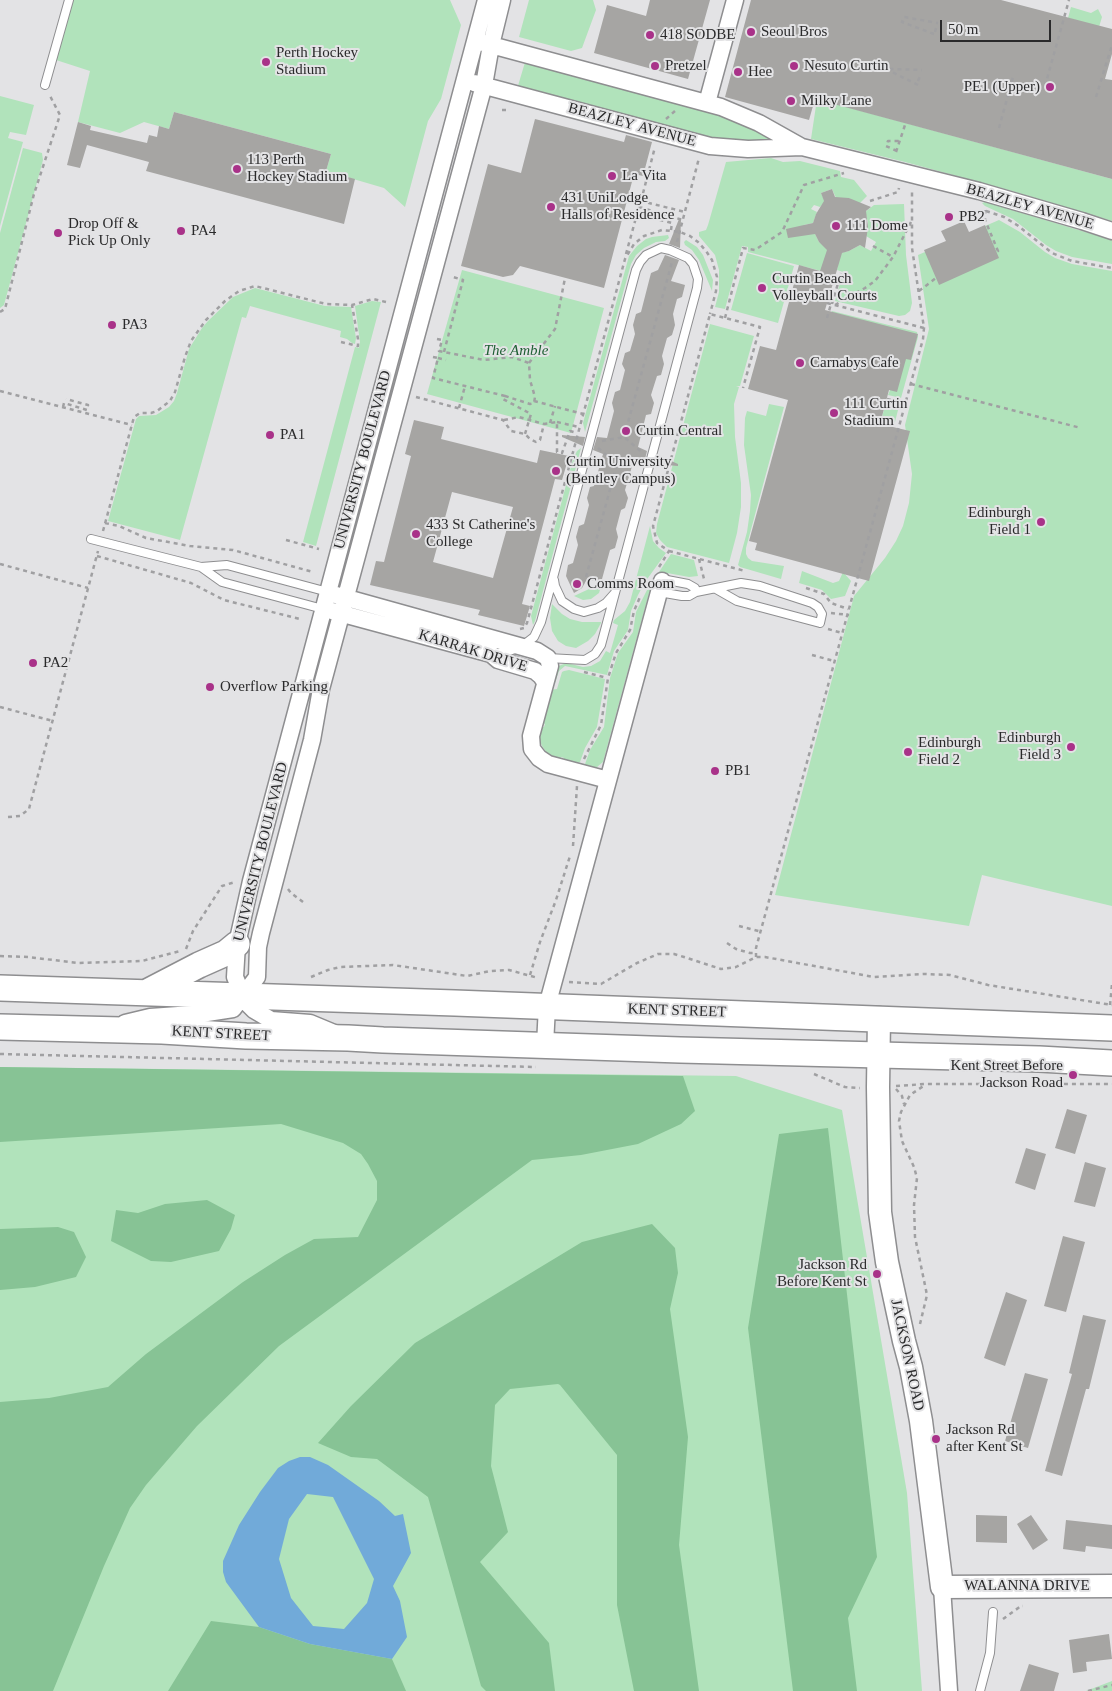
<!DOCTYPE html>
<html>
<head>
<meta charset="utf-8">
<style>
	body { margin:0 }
	#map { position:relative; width:1112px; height:1691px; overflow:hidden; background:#e3e3e5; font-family:Georgia,serif }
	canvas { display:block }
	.scale { position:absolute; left:940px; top:20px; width:111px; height:22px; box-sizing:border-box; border:2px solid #2a2a2b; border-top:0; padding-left:6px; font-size:15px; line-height:18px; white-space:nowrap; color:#2a2a2b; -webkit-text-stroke:4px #e3e3e5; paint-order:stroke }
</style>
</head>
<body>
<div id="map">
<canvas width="1112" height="1691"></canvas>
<div class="scale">50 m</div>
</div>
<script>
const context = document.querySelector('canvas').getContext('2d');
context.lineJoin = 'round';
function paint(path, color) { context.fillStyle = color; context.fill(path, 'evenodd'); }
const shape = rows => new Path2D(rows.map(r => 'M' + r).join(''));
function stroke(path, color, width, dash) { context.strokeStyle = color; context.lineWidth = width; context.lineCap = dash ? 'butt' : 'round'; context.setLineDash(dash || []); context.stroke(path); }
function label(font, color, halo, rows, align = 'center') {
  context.font = font + ' Georgia,serif'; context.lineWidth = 4; context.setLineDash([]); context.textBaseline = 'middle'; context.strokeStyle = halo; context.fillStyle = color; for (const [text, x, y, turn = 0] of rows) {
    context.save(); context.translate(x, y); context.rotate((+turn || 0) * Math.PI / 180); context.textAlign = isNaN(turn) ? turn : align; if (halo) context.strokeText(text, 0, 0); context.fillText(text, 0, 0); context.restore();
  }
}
paint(shape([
	[73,0,450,0,461,25,441,99,428,121,405,207,384,188,326,171,331,154,174,112,169,129,144,122,120,133,78,122,90,71,56,60],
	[529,0,593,0,596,10,582,48,571,51,519,37],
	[1071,7,1091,13,1098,9,1102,17,1099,27,1068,18],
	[526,59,736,116,777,140,728,144,517,89],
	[0,96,34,105,26,135,10,132,8,138,23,142,0,226],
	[817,99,1112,179,1112,221,1012,191,905,162,811,139],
	[23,148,42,153,43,160,4,305,0,308,0,233],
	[771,158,783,162,800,161,840,171,841,177,854,180,867,196,859,204,849,198,836,198,832,189,821,193,825,202,820,207,814,205,811,209,817,212,813,223,804,225,815,234,819,242,828,249,821,271,748,252,748,247,742,246,725,309,715,307,719,292,719,270,715,255,699,236,699,232,706,230,708,225,726,162],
	[985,202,1112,240,1112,264,1072,257,1056,251,1046,245,1013,219,985,206,982,203],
	[904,204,906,255,912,303,910,311,905,315,899,316,835,301,843,272,837,270,840,253,849,251,860,245,871,251,876,242,866,236,868,222,865,212,874,205],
	[999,220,1020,232,1045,252,1055,258,1072,264,1112,271,1112,906,982,875,969,926,775,895,854,596,885,558,896,541,903,526,909,503,912,474,905,425,929,329,918,255],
	[668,235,669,238,665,241,656,242,644,248,636,255,631,264,585,432,583,423,629,256,637,246,646,239,652,237],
	[686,240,697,247,703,255,713,280,712,291,699,260,692,250,685,245,684,242],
	[747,253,794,266,778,323,731,310],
	[462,270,604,308,571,433,427,394],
	[255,288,325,306,351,307,356,338,355,344,352,343,347,339,340,337,341,331,250,306,246,318,242,317,180,540,108,521,136,419,139,416,156,415,169,407,174,401,177,393,189,349,202,328,208,321,233,297],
	[372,301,381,302,316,546,303,542,355,347,359,348,360,342,355,306],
	[832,311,917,332,918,337,901,398,888,395,890,390,830,319],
	[710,324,754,336,740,386,736,386,739,387,734,404,735,437,741,483,741,507,737,533,729,563,667,547,660,540,656,533,657,524],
	[886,403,899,406,895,422,889,426,880,424],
	[769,404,784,407,746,548,746,554,748,558,752,561,784,566,781,579,740,567,738,565,747,532,750,511,751,495,744,445,745,418,747,411,766,416],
	[581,448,535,621,533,625,531,616,573,459,577,451],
	[650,526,653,541,659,548,666,553,645,582,638,595,631,611,628,630,614,651,607,675,565,666,559,671,555,683,552,682,557,667,561,665,567,663,583,667,591,666,600,661,606,651,610,653,618,625,613,623,614,620,625,611,630,602],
	[671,554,694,560,698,576,689,577,667,573,656,579,649,593,603,762,597,767,587,767,585,764,590,750,604,727,610,678,618,653,633,632,636,612,647,590],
	[802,571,833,583,839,581,843,572,851,581,845,596,831,599,822,590,799,583],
	[602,583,599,593,591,599,583,600,574,596],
	[552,604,562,614,570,619,582,622,601,622,601,623,595,634,588,641,576,648,566,646,558,641,552,631,550,618],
	[569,670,605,679,597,727,585,748,580,762,575,764,564,760,564,758,561,757,559,760,547,753,542,746,539,737,541,727,544,727,545,724,543,723,550,690,557,689,562,672,564,671],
	[0,1067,736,1076,842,1110,907,1493,922,1691,0,1691],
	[1112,1681,1112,1691,1086,1691]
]), '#b1e3bb');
paint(shape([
	[0,1067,683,1076,695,1111,681,1124,638,1144,581,1155,532,1160,279,1346,197,1426,146,1485,130,1508,104,1566,53,1691,0,1691,0,1402,49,1398,108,1387,146,1354,243,1282,285,1255,314,1239,358,1237,377,1200,377,1181,368,1164,361,1154,343,1143,281,1124,0,1142],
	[828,1128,877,1557,848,1618,857,1691,793,1691,748,1328,779,1134],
	[207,1200,235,1215,231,1229,219,1251,171,1262,151,1261,111,1241,116,1210,138,1213,165,1204],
	[652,1224,675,1248,678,1273,670,1309,688,1437,679,1545,699,1691,634,1691,617,1605,617,1455,560,1385,558,1384,510,1389,495,1405,491,1466,508,1532,480,1562,549,1643,555,1691,486,1691,481,1686,428,1497,377,1459,351,1457,318,1443,351,1406,415,1343,582,1242],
	[58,1227,74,1232,86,1257,76,1277,35,1287,0,1290,0,1229],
	[211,1621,259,1627,310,1644,392,1659,406,1691,168,1691]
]), '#87c395');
paint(shape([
	[300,1457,310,1457,328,1465,379,1501,395,1516,403,1514,411,1553,393,1586,400,1601,407,1637,392,1659,310,1644,259,1627,226,1582,223,1572,223,1561,239,1525,260,1492,278,1468,289,1461],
	[307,1494,333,1497,374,1579,367,1603,344,1629,313,1626,291,1598,279,1559,289,1519]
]), '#71aad9');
paint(shape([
	[650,0,710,0,688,79,594,53,607,5,646,16],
	[751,0,1001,0,1112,29,1112,54,1105,79,1112,80,1112,179,815,99,809,120,725,97],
	[174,112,331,154,326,171,355,179,344,224,146,171,149,162,87,145,80,168,67,165,78,122,91,126,90,130,147,143,149,135,157,137,159,126,169,129],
	[535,119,624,142,626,135,652,142,643,176,634,174,604,288,520,266,513,275,503,277,461,266,488,164,521,173],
	[832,189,835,197,849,198,871,207,866,211,868,227,865,248,860,245,849,251,842,253,825,310,918,334,911,360,906,359,897,392,889,390,880,424,910,431,869,581,755,550,757,543,749,541,788,400,748,389,760,346,776,350,799,265,820,271,827,250,819,242,815,234,788,238,786,229,813,223,816,214,824,201,821,193],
	[679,219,681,219,680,248,669,244],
	[964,221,969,232,985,225,999,258,939,285,924,250,946,241,941,231],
	[665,255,679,260,671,281,685,285,682,297,677,299,673,314,675,325,672,335,667,338,662,356,664,364,661,375,657,376,651,395,654,403,651,414,646,415,638,447,647,451,644,463,633,463,625,490,628,498,625,508,621,510,616,529,618,537,615,548,610,550,602,579,598,580,586,581,582,588,574,593,566,576,568,565,573,563,578,545,576,537,579,526,584,524,589,505,587,498,590,487,594,486,603,454,593,450,597,437,607,438,614,411,612,403,615,392,620,390,625,370,622,364,625,353,630,351,635,334,633,325,636,314,641,312,651,273,658,270],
	[414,420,444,427,441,439,537,463,540,450,569,456,562,480,555,479,522,604,530,606,524,626,478,615,480,610,370,585,376,561,384,562,411,456,405,454],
	[452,492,513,507,493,578,433,562],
	[562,435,585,437,583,446,562,437],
	[658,455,678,464,678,466,655,464],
	[1067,1109,1087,1115,1075,1154,1055,1148],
	[1026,1148,1046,1154,1035,1190,1015,1183],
	[1085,1162,1106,1168,1095,1207,1074,1202],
	[1063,1236,1085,1242,1066,1312,1044,1306],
	[1006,1292,1027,1300,1005,1366,984,1358],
	[1083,1315,1106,1320,1089,1389,1086,1389,1062,1476,1045,1471,1072,1374,1069,1373],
	[1025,1373,1048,1379,1028,1448,1005,1441],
	[976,1515,1007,1516,1007,1543,976,1542],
	[1031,1515,1048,1540,1033,1550,1017,1524],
	[1066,1520,1112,1525,1112,1549,1086,1546,1085,1552,1063,1549],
	[1109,1634,1112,1659,1086,1662,1087,1671,1073,1673,1069,1640],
	[1029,1664,1059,1673,1054,1691,1020,1691]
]), '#a6a5a3');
const lane = shape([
	[45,85,69,0],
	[91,539,201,567,227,565,328,592],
	[201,567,222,582,323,609],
	[554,580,555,586,562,601,574,609,584,612,598,608,606,603,614,594],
	[659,592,682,596,689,596,696,592,695,588,688,584,667,580,662,581],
	[696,592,741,583,760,586,812,603,818,607,822,614,820,623,737,601,716,589],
	[493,654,506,652,521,647,534,637,541,622,636,270,640,262,646,255,661,248,670,250,688,258,693,264,698,279,697,288,601,645,595,654,585,660,548,658],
	[980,1691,990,1653,993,1612]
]);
const street = shape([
	[480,42,721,107,759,123,800,146],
	[474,83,710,146,748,149,802,147,979,191,1082,221,1112,231],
	[707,103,735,0],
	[336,595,537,651,548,658,550,666,531,736,532,749,539,758,548,764,608,780],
	[332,611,491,654,498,660,535,671,541,676,545,682],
	[125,1023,150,1017,207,1013,233,1009,257,977,258,947,261,933,312,740,321,689,484,85,491,45,502,0],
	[334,1033,310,1023,271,1020,254,1010,245,1001,235,977,237,944,251,881,486,0],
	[545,1045,547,1006,662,581],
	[942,1587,949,1691]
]);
const secondary = shape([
	[879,1018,878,1087,880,1212,887,1262,904,1341,911,1367,921,1421,942,1587,1112,1586]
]);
const primary = shape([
	[0,988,455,1003,1112,1028],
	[147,992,199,965,226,953,237,944],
	[0,1027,162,1031,246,1036,348,1038,383,1040,680,1050,1039,1059,1112,1063]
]);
stroke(lane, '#8e8e90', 10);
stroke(street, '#8e8e90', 19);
stroke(secondary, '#8e8e90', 25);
stroke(primary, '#8e8e90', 28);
stroke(shape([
	[935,32,937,24],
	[934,34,902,22,904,17,938,23],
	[918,81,921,74],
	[918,85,890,71,891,69,922,70],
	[1045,86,1069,0],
	[1096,97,1112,45],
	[502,110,510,110],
	[666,119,675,111],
	[999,128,1013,77],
	[897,151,886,146,888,141,900,141],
	[896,152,906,122],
	[641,201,655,147],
	[870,201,898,192,899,188],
	[639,207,683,220],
	[985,210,985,220,998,251,996,251],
	[986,211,1004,217,1017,225,1052,253,1072,261,1112,268],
	[671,230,672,223,637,214,641,201,685,212],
	[677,242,699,158],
	[873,246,893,257],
	[626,254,637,214],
	[919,291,936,278],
	[827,303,924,328],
	[832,304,841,273],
	[835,305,865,288,875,281,893,257,911,222],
	[0,312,5,309,34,194,60,115,49,94],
	[725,318,743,248,755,250,782,232,804,185,844,173],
	[827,318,831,304],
	[437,339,442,340,439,351,484,360,512,357,529,363,530,380,535,397,534,403,530,404,505,396,503,399,531,414,525,434],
	[341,342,358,346,358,339,352,305],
	[444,352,463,280,453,277],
	[433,357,438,358,433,378,505,396],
	[438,358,446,360],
	[529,363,555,329,565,278],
	[911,384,1081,428],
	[0,391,132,425],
	[416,397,503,420,511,431,525,434,530,439,536,442,540,440,544,424,557,422,557,452,562,453,570,431,577,433],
	[887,399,905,404],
	[534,401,583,414],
	[63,407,64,403,87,410,88,405,66,399],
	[459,408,465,386],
	[504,420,519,417,544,424],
	[557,422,579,427],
	[550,423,555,406],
	[624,437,672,262],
	[602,441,624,437,643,453],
	[598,448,617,464,641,459],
	[105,523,119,526,146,538,190,546,233,550,313,572],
	[103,531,134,417,140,413,151,413,157,411,170,401,175,392,185,357,191,341,206,320,225,301,239,291,255,286,326,304,352,305,373,299,386,302],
	[286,540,319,549],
	[669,551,745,571],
	[97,556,191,583,224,600,300,619],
	[699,559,704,579],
	[0,564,88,588],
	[659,567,669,551,657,543,653,526,710,314,760,327,743,388],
	[586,577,617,464],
	[806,588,824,594,831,603,848,609],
	[831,613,849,615],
	[520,629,524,628,527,623,625,259,634,244,644,236,662,230,680,232,690,236,698,242,706,251,712,260,717,277,716,291,710,314],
	[828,629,842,633],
	[812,655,834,661],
	[584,672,607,678],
	[0,707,53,721],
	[584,759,601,725,608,678,616,653,630,630,634,611,640,597],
	[8,817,20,816,29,809,30,805,98,551],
	[573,846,577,786],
	[288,889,291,893,303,902],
	[739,926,762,932],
	[727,943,736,949,750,953,756,953],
	[186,949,193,931,222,886,235,882],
	[0,956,28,957,78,963,142,961,180,951],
	[756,957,756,948,923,339,924,328,912,248,912,190],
	[530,975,540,942,556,900,570,856],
	[311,977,328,970,340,967,393,965,467,976,490,971,509,970,538,978],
	[569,982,601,984,637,963,658,954,674,954,684,957,721,969,736,967,756,957,765,957,874,977,924,974,950,975,988,985,1112,1005],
	[1110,1005,1112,984],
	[0,1054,536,1067],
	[814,1074,845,1087,860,1088],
	[896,1086,925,1084,1112,1084],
	[896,1089,902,1096,904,1104],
	[920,1324,927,1295,915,1237,914,1205,917,1178,914,1167,902,1141,899,1121,901,1112,910,1095,925,1085],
	[1003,1619,1021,1606,1023,1606],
	[1088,1691,1112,1685]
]), '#a0a0a2', 2.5, [4, 4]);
stroke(lane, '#fff', 8);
stroke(street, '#fff', 16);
stroke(secondary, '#fff', 22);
stroke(primary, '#fff', 25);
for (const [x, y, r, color] of [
	[751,32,5,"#a93289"],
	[650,35,5,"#a93289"],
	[266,62,5,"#a93289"],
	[655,66,5,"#a93289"],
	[794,66,5,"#a93289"],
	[738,72,5,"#a93289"],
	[1050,87,5,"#a93289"],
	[791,101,5,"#a93289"],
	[237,169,5,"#a93289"],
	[612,176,5,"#a93289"],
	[551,207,5,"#a93289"],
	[949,217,5,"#a93289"],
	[836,226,5,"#a93289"],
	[181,231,5,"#a93289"],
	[58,233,5,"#a93289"],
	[762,288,5,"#a93289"],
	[112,325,5,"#a93289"],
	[800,363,5,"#a93289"],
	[834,413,5,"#a93289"],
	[626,431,5,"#a93289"],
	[270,435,5,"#a93289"],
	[556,471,5,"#a93289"],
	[1041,522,5,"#a93289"],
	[416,534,5,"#a93289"],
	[577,584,5,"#a93289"],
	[33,663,5,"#a93289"],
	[210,687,5,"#a93289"],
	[1071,747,5,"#a93289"],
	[908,752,5,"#a93289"],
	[715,771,5,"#a93289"],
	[1073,1075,5,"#a93289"],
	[877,1274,5,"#a93289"],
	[936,1439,5,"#a93289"]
]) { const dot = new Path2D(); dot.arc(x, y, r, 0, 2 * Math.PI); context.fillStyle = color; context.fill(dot); stroke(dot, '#e3e3e5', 2); }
label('15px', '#2a2a2b', '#e3e3e5', [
	["Seoul Bros",761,32],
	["418 SODBE",660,35],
	["Perth Hockey",276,53],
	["Stadium",276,70],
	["Pretzel",665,66],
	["Nesuto Curtin",804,66],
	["Hee",748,72],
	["PE1 (Upper)",1040,87,"right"],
	["Milky Lane",801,101],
	["113 Perth",247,160],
	["Hockey Stadium",247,177],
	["La Vita",622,176],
	["431 UniLodge",561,198],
	["Halls of Residence",561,215],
	["PB2",959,217],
	["Drop Off &",68,224],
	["Pick Up Only",68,241],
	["111 Dome",846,226],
	["PA4",191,231],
	["Curtin Beach",772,279],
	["Volleyball Courts",772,296],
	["PA3",122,325],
	["Carnabys Cafe",810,363],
	["111 Curtin",844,404],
	["Stadium",844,421],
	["Curtin Central",636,431],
	["PA1",280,435],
	["Curtin University",566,462],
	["(Bentley Campus)",566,479],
	["Edinburgh",1031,513,"right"],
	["Field 1",1031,530,"right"],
	["433 St Catherine's",426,525],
	["College",426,542],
	["Comms Room",587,584],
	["PA2",43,663],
	["Overflow Parking",220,687],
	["Edinburgh",1061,738,"right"],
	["Field 3",1061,755,"right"],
	["Edinburgh",918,743],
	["Field 2",918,760],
	["PB1",725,771],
	["Kent Street Before",1063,1066,"right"],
	["Jackson Road",1063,1083,"right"],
	["Jackson Rd",867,1265,"right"],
	["Before Kent St",867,1282,"right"],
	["Jackson Rd",946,1430],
	["after Kent St",946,1447]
], 'left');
label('15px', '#2a2a2b', '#e3e3e5', [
	["BEAZLEY AVENUE",632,125,15],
	["BEAZLEY AVENUE",1030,207,16],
	["UNIVERSITY BOULEVARD",363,460,-75],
	["KARRAK DRIVE",473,651,17],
	["UNIVERSITY BOULEVARD",261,852,-76],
	["KENT STREET",677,1011,2],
	["KENT STREET",221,1034,3],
	["JACKSON ROAD",907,1355,78],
	["WALANNA DRIVE",1027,1586]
]);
label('italic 15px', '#1e5f33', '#e3e3e5', [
	["The Amble",516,351]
]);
</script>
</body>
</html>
